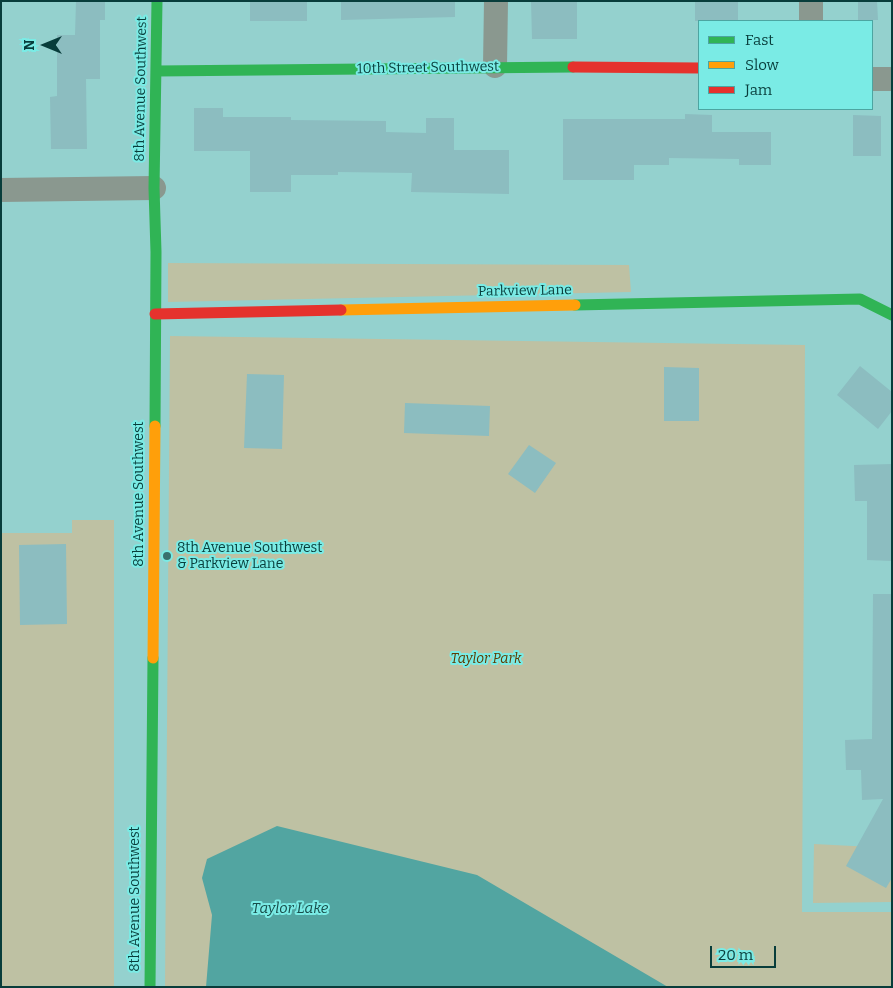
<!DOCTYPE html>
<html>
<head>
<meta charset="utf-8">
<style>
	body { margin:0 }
	#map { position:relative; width:893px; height:988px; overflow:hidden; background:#94d1ce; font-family:Bitter,serif }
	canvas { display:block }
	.frame { position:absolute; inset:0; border:2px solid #083d3b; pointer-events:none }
	.legend { position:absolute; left:698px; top:20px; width:175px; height:90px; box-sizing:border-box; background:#7aebe5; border:1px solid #4ca5a1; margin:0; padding:6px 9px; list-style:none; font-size:15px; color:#083d3b }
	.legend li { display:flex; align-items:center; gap:10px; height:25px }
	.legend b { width:25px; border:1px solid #4ca5a1 }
	.north { position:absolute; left:20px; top:20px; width:50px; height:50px; -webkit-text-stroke:4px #7aebe5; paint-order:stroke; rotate:270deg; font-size:14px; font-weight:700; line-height:20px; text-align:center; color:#083d3b }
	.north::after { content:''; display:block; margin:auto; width:18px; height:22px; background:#083d3b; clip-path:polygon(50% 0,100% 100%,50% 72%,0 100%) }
	.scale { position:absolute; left:710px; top:946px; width:66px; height:22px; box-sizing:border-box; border:2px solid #083d3b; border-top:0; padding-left:6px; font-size:15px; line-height:18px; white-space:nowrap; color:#083d3b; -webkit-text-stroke:4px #7aebe5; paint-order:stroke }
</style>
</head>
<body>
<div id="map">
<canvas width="893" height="988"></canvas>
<div class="frame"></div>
<ul class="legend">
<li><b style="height:6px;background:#30b455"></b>Fast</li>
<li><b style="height:6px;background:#ff9f0a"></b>Slow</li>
<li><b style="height:6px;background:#e5322d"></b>Jam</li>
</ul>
<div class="north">N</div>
<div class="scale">20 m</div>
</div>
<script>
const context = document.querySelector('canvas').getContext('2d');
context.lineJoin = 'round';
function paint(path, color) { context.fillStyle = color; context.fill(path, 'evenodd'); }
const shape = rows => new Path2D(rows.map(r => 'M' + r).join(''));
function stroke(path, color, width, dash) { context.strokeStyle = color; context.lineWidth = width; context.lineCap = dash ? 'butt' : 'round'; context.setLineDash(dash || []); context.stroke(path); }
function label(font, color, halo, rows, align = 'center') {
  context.font = font + ' Bitter,serif'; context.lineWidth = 4; context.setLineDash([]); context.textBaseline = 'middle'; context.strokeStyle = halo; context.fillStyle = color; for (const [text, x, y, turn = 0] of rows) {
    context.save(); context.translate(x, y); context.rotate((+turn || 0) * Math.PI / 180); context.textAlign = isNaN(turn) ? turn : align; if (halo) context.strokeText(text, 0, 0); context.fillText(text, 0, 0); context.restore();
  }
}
paint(shape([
	[168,263,629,265,631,292,168,302],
	[170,336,805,345,802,912,892,912,892,987,165,987],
	[72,520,114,520,114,987,1,987,1,533,72,533],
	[814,844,892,848,892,902,813,903]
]), '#bec1a3');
paint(shape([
	[277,826,477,875,668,987,206,987,212,915,202,878,207,859]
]), '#52a5a1');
paint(shape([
	[76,1,105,1,105,20,100,20,100,79,86,79,87,149,51,149,50,97,57,96,57,35,75,35],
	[250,1,307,1,307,21,250,21],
	[341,1,455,1,455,17,341,20],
	[531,1,577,1,577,39,532,39],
	[695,1,738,1,738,21,695,21],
	[858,1,877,1,878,20,858,20],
	[194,108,223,108,223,117,291,117,291,120,386,121,386,132,426,133,426,118,454,118,454,150,509,150,509,194,411,192,412,173,338,172,338,175,291,175,291,192,250,192,250,151,194,151],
	[685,114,712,115,712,132,771,132,771,165,739,165,739,159,669,158,669,165,634,165,634,180,563,180,563,119,685,119],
	[853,115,881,116,881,156,853,156],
	[860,366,892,392,892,411,878,429,837,395],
	[664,367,699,368,699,421,664,421],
	[247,374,284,375,282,449,244,448],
	[405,403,490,406,489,436,404,433],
	[529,445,556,463,535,493,508,474],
	[892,464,892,561,867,560,867,501,855,501,854,465],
	[66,544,67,624,20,625,19,545],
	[873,594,892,594,892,878,886,888,846,866,883,799,862,800,861,770,846,770,845,740,872,739]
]), '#8cbdc0');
stroke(shape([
	[811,1,811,21],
	[495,66,496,1],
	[872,79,892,79],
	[1,190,154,188]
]), '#8a988f', 24);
stroke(shape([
	[157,71,573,67],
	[575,305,860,299,892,315],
	[155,426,156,252,154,188,157,1],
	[150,987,153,658]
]), '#30b455', 11);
stroke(shape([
	[341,310,575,305],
	[153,658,155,426]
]), '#ff9f0a', 11);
stroke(shape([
	[573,67,699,68],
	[155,314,341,310]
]), '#e5322d', 11);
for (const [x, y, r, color] of [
	[167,556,5,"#39716e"]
]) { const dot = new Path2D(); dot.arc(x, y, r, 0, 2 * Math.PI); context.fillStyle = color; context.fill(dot); stroke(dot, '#7aebe5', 2); }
label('14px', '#083d3b', '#7aebe5', [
	["10th Street Southwest",428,68,-1],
	["8th Avenue Southwest",141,89,-89],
	["Parkview Lane",525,291,-1],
	["8th Avenue Southwest",139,494,-90],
	["8th Avenue Southwest",135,899,-90]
]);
label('14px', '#083d3b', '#7aebe5', [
	["8th Avenue Southwest",177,548],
	["& Parkview Lane",177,564]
], 'left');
label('italic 14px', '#5f3b02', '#7aebe5', [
	["Taylor Park",486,659]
]);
label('italic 15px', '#184d4a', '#7aebe5', [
	["Taylor Lake",290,909]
]);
</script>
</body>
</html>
